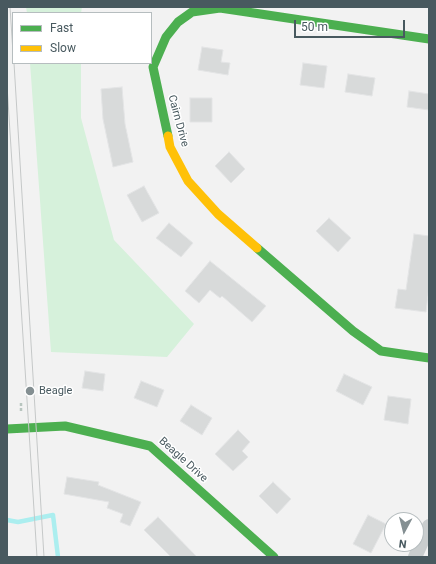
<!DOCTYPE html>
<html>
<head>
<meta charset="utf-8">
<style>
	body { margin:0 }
	#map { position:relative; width:436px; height:564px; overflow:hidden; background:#f2f2f2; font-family:Roboto,sans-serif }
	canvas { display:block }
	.frame { position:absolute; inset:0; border:8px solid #48595f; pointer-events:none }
	.legend { position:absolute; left:12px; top:12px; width:140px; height:52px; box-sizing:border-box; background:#fff; border:1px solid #b6bdbf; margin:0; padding:5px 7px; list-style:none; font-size:12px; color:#48595f }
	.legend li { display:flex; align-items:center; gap:8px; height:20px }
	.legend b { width:20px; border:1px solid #b6bdbf }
	.north { position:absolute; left:384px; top:512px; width:40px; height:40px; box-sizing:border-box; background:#fff; border:1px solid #b6bdbf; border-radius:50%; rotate:187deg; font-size:11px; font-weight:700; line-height:16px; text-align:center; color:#48595f }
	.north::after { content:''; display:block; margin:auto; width:14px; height:18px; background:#848f92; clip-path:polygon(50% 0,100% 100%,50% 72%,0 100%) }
	.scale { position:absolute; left:294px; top:20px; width:111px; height:18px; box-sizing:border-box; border:2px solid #48595f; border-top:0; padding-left:5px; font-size:12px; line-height:14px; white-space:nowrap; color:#48595f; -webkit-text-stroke:3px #fff; paint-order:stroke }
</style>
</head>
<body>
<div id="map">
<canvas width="436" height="564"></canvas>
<div class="frame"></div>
<ul class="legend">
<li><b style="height:5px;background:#4caf50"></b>Fast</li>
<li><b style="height:5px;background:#ffc107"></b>Slow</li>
</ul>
<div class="north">N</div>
<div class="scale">50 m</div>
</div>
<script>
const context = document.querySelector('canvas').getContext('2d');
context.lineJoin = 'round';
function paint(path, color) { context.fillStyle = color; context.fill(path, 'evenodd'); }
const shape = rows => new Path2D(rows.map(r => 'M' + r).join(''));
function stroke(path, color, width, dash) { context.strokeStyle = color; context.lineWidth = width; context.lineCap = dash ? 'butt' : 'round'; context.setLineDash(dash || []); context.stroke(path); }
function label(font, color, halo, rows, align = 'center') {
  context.font = font + ' Roboto,sans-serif'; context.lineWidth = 3; context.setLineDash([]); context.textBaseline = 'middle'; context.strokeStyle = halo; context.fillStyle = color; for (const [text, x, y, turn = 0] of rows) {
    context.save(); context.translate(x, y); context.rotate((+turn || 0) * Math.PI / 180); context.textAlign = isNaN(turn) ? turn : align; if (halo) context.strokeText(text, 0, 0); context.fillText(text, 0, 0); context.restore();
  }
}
paint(shape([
	[26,7,82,7,81,13,27,13],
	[30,63,81,63,81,118,114,240,194,324,167,357,51,352]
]), '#d6f1db');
stroke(shape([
	[7,520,18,522,53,515,58,557]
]), '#abeeef', 4.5);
const building = shape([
	[202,47,223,50,221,62,230,63,228,75,198,70,202,47],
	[303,63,327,66,324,88,300,85,303,63],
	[348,74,375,78,372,96,345,92,348,74],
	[122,87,125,124,133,162,113,167,103,119,101,89,122,87],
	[409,91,429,94,429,110,407,107,409,91],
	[190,98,212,98,212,122,190,122,190,98],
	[229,152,245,169,231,183,215,166,229,152],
	[144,186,159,213,142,222,127,195,144,186],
	[329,218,351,238,338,252,316,231,329,218],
	[169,223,193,243,181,257,156,238,169,223],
	[414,234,429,236,429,287,426,312,395,308,398,289,406,290,414,234],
	[210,261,266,306,252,322,222,296,220,298,210,290,199,303,185,291,210,261],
	[85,371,105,374,103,391,82,388,85,371],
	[344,374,372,387,363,405,336,391,344,374],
	[141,381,164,390,157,407,134,398,141,381],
	[388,396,411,399,408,424,384,420,388,396],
	[191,405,212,418,202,435,180,421,191,405],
	[238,430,250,442,242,451,248,457,233,471,215,454,238,430],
	[67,477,99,482,98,485,141,502,130,526,120,522,123,514,107,508,109,502,64,494,67,477],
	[273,482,291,499,277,514,259,496,273,482],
	[368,515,386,524,371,553,353,544,368,515],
	[158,517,197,557,171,557,144,530,158,517]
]);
paint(building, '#d8dada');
stroke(building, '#e3e4e5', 1);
stroke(shape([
	[21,403,21,412]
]), '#b8c5bf', 2.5, [3, 2]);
stroke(shape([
	[415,557,429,526]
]), '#c9cdce', 14);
stroke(shape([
	[168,136,153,67,166,37,178,22,192,12,220,8,429,39],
	[257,248,353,331,381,351,429,358],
	[7,429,65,426,150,446,274,557]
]), '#4caf50', 9);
stroke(shape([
	[168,136,170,147,188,181,218,214,257,248]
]), '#ffc107', 9);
stroke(shape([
	[10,7,13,53],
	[14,63,44,557],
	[7,85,37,557]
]), '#c5c8c8', 1);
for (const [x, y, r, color] of [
	[30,391,5,"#848f92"]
]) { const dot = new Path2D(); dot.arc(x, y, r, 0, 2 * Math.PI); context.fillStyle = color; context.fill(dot); stroke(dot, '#fff', 1.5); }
label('11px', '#48595f', '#fff', [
	["Cairn Drive",178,121,75],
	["Beagle Drive",183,460,42]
]);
label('11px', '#48595f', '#fff', [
	["Beagle",39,391]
], 'left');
</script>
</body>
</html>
